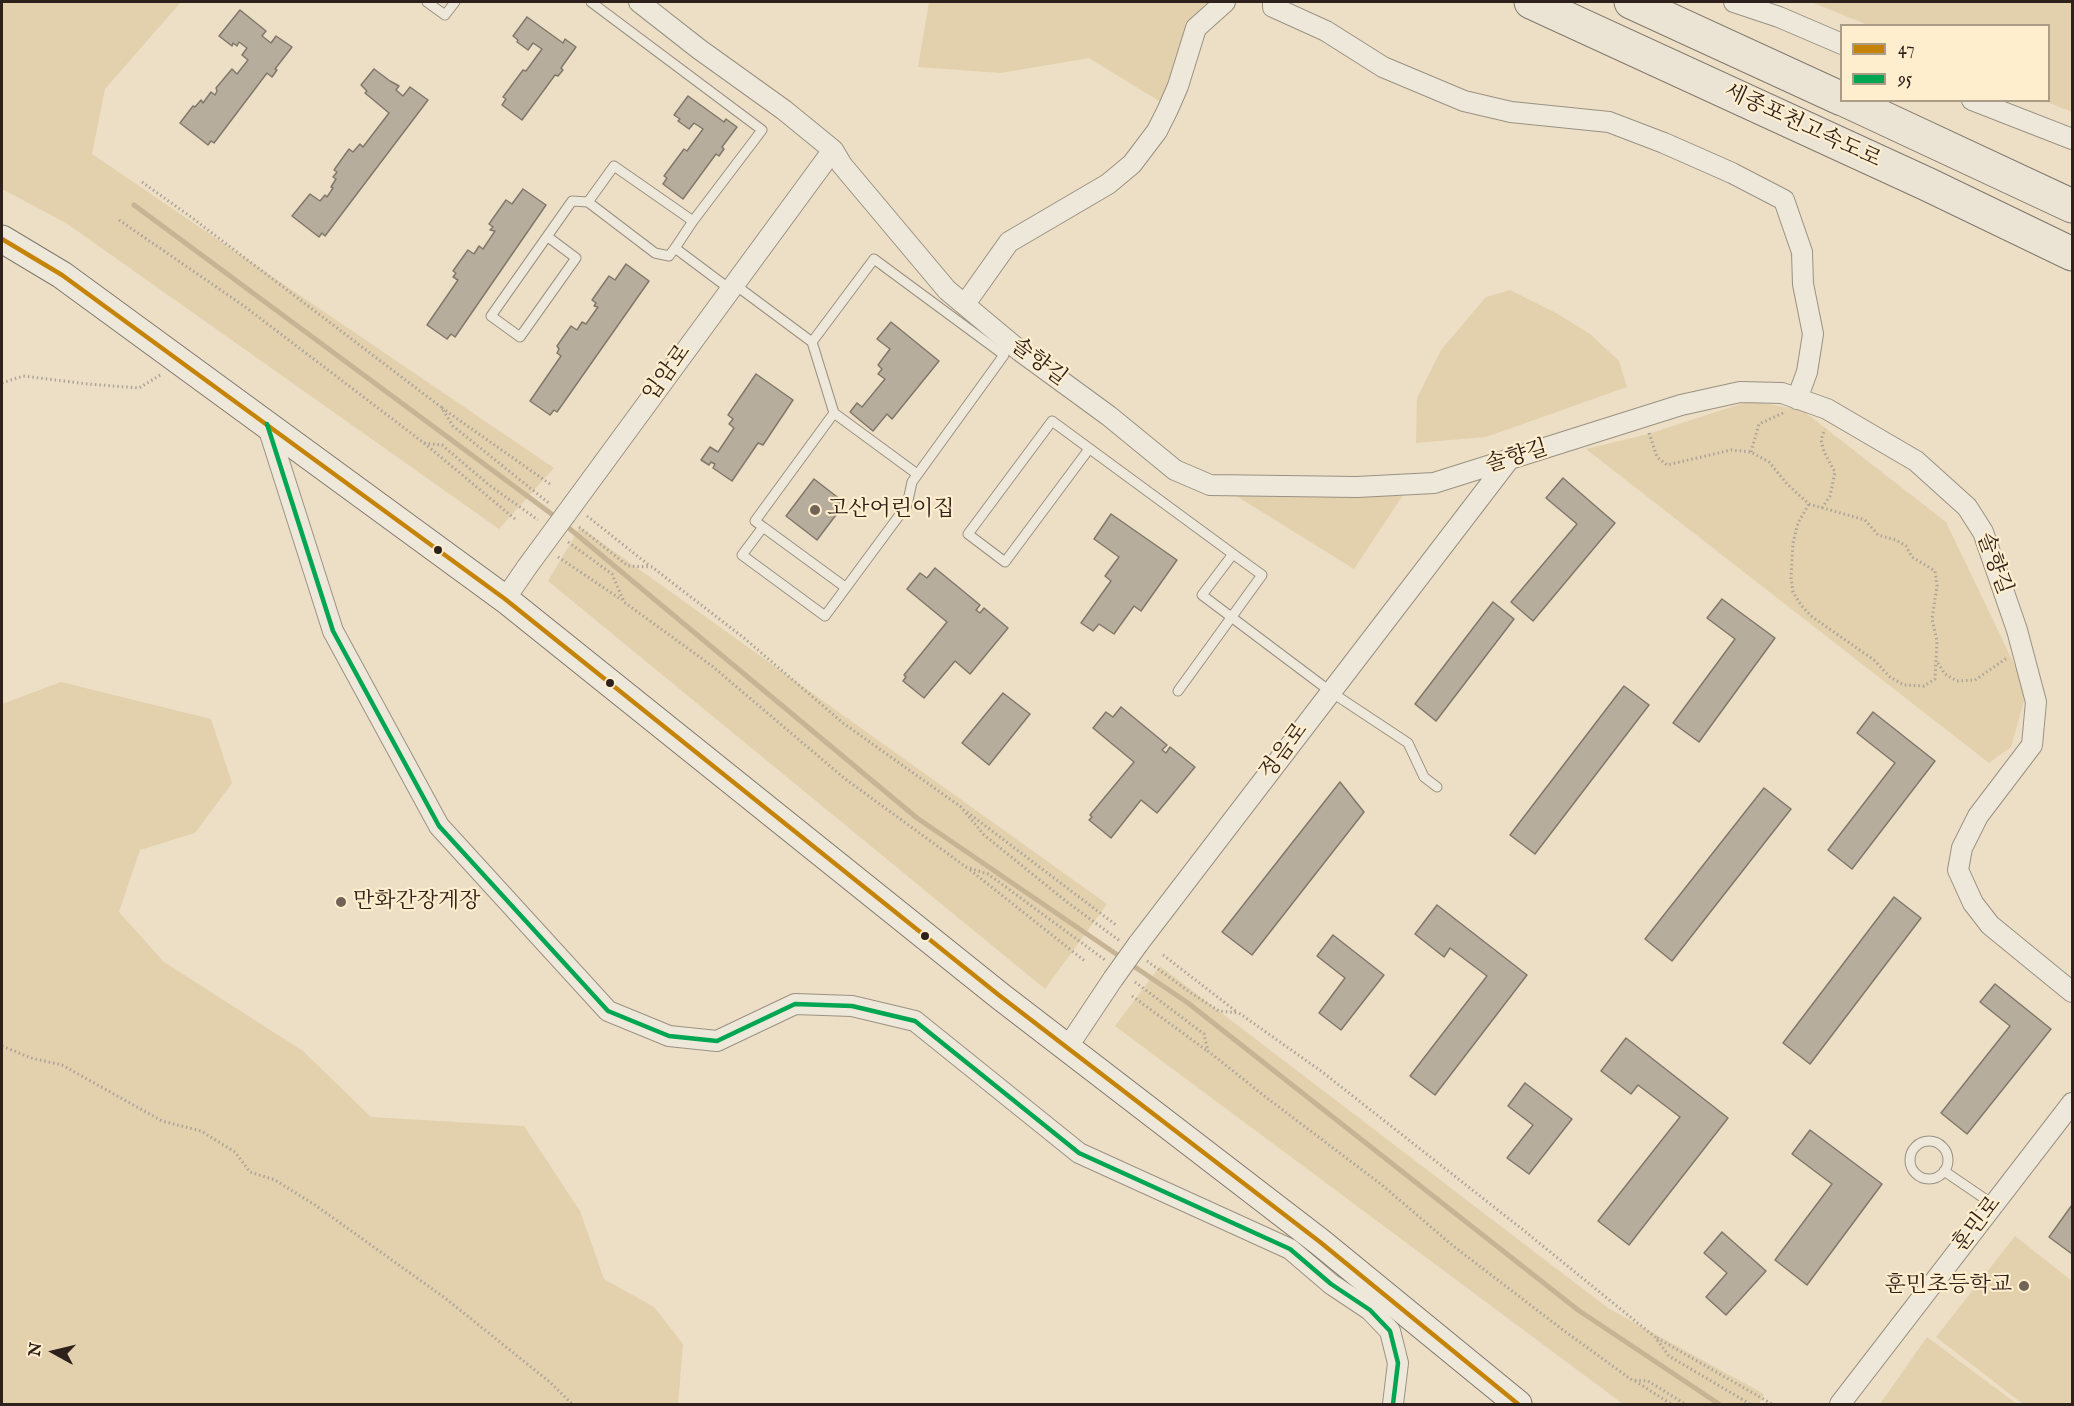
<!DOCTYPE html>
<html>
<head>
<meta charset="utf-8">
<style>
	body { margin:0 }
	#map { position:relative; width:2074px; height:1406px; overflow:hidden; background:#eddfc5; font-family:"IM FELL English",serif }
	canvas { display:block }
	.frame { position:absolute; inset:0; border:3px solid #2e201b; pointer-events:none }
	.legend { position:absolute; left:1840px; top:24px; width:210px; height:78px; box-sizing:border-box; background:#feeece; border:2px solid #ab9c86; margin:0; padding:8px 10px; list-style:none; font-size:18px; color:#2e201b }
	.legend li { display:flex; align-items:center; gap:12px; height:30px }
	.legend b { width:30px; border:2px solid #ab9c86 }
	.north { position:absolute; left:24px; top:1322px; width:60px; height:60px; -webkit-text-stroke:4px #feeece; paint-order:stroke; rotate:278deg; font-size:16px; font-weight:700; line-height:24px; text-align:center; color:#2e201b }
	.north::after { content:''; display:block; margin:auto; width:21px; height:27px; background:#2e201b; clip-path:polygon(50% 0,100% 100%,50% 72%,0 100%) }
</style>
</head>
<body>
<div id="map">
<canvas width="2074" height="1406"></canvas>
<div class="frame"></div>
<ul class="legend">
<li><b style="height:8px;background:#c58407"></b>47</li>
<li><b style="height:8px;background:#00a651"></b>95</li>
</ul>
<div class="north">N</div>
</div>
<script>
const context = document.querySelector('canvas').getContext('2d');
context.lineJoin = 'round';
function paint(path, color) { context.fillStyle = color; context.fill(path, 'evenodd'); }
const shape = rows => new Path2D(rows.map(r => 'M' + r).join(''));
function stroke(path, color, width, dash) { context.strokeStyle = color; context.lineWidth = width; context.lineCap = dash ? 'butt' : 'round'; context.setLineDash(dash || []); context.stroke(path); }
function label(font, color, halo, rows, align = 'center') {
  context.font = font + ' "IM FELL English","Noto Serif KR",serif'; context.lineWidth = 4.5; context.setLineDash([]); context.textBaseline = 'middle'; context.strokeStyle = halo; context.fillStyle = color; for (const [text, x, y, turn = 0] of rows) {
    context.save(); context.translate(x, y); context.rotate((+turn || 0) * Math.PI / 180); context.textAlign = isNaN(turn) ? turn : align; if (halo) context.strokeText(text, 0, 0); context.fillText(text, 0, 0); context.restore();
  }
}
paint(shape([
	[2,2,181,2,105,89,92,154,554,468,499,529,66,223,2,189],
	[929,2,1222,2,1167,106,1089,58,1001,73,918,67],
	[1811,2,2072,2,2072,112,2044,101,2048,100,2048,26,1868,25],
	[1510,290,1558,314,1590,334,1619,361,1627,387,1486,437,1416,443,1417,398,1441,350,1486,297],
	[1750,401,1802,410,1946,522,2027,691,2011,747,1989,763,1586,449,1648,434],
	[1225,489,1308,497,1405,492,1354,569],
	[580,527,1107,904,1045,989,548,581],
	[61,682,211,719,232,783,195,833,140,850,119,912,164,962,303,1051,371,1117,524,1126,580,1211,604,1279,654,1307,683,1344,678,1404,2,1404,2,704],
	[1160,966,1608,1308,1764,1394,1759,1404,1623,1404,1115,1026],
	[2015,1236,2072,1281,2072,1404,2023,1404,1936,1337],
	[1927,1337,2017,1404,1880,1404]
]), '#e3d0ad');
stroke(shape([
	[134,205,557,518],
	[564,524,917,818,1122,958],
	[1129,963,1188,1003,1578,1310,1719,1404]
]), '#c7b495', 5);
const building = shape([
	[240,10,266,31,262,36,271,43,276,36,292,47,275,69,277,70,272,77,267,73,214,143,211,141,208,145,180,123,193,106,195,107,201,100,203,103,211,92,215,95,217,91,216,88,232,69,237,74,248,60,242,55,247,48,239,42,237,46,233,43,232,46,219,36,240,10],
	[527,17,563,43,565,39,576,47,561,68,563,70,558,76,555,75,522,120,502,105,506,99,503,97,523,70,526,71,542,49,533,43,528,50,517,42,518,40,513,36,527,17],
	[374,69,390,81,399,86,396,90,403,96,410,87,428,100,325,236,322,233,319,237,292,216,310,194,320,201,325,195,327,197,333,188,331,187,336,179,333,177,337,172,334,170,349,149,353,152,360,144,363,147,389,113,365,93,367,91,361,85,374,69],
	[688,96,724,122,726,119,737,127,722,147,724,149,719,156,716,154,683,199,663,184,667,178,664,176,684,149,687,151,703,129,694,123,689,129,678,121,680,119,674,115,688,96],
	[523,189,546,205,455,337,451,334,447,339,427,325,458,280,453,277,456,273,453,271,468,250,474,254,479,246,483,249,495,231,490,230,493,227,489,224,506,200,512,204,523,189],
	[626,264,649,281,557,412,554,410,550,415,530,401,561,356,557,353,559,349,557,346,571,326,577,330,582,322,586,324,598,307,594,306,596,303,592,300,609,276,615,280,626,264],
	[891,322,939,361,892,419,887,414,873,431,850,412,857,403,862,407,885,379,878,374,882,369,878,365,890,349,877,339,891,322],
	[756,374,793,400,763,445,758,443,732,481,713,468,715,464,711,462,709,465,701,460,710,447,718,452,734,428,729,424,733,419,728,415,756,374],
	[1563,478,1615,523,1533,621,1511,602,1577,524,1546,498,1563,478],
	[814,479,845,503,817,540,786,516,814,479],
	[1111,514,1177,560,1141,611,1134,606,1114,634,1099,624,1093,631,1081,623,1111,581,1105,576,1119,557,1094,539,1111,514],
	[935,568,980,605,976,610,980,613,984,608,1008,628,970,674,955,661,924,698,903,681,906,677,904,675,947,622,907,589,920,573,927,578,935,568],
	[1722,599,1775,638,1699,742,1673,723,1735,639,1707,618,1722,599],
	[1493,602,1514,619,1436,721,1415,704,1493,602],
	[1624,686,1649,705,1535,854,1510,835,1624,686],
	[1003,693,1030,714,989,765,962,743,1003,693],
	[1121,707,1167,745,1162,750,1166,753,1170,747,1195,767,1157,813,1141,800,1111,838,1089,820,1092,817,1090,815,1134,762,1093,728,1106,712,1113,717,1121,707],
	[1873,712,1935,761,1852,869,1828,850,1895,763,1857,733,1873,712],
	[1340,782,1364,812,1252,955,1222,932,1340,782],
	[1764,788,1791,809,1672,961,1645,939,1764,788],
	[1894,897,1921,918,1810,1064,1783,1043,1894,897],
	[1437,905,1527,975,1435,1095,1410,1076,1487,976,1450,948,1444,957,1415,934,1437,905],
	[1333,935,1384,975,1341,1030,1319,1013,1345,978,1317,956,1333,935],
	[1995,984,2051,1029,1967,1134,1941,1113,2010,1026,1980,1002,1995,984],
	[1626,1038,1728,1118,1629,1245,1598,1221,1680,1117,1638,1085,1631,1094,1601,1071,1626,1038],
	[1525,1083,1572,1119,1529,1174,1507,1158,1533,1125,1508,1106,1525,1083],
	[1810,1130,1882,1184,1807,1285,1775,1260,1832,1184,1792,1154,1810,1130],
	[2072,1205,2072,1254,2049,1237,2072,1205],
	[1722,1232,1766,1271,1726,1315,1706,1297,1727,1273,1704,1253,1722,1232]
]);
paint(building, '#b7ad9c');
stroke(building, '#81786b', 1.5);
const lane = shape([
	[427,2,445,15,455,2],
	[591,2,762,130,693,221],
	[588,202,614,166,693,221,675,248],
	[548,237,576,258,520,337,491,316,572,201,588,202,655,253,669,256,675,248,731,290],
	[734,284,812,342,874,259,1004,355,912,482,907,505,825,616,742,555,763,527,845,587],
	[812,342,834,413,917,474],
	[1089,449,1005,562,968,534,1052,421,1233,554,1202,595,1331,692,1408,743,1424,777,1437,787],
	[763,527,755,521,834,413],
	[1178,691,1262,575,1233,554],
	'1910 1160a19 19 0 1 1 38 0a19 19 0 1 1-38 0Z',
	[1944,1171,1994,1205]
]);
const street = shape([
	[639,2,699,49,784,110,833,150,842,165,947,290,1020,351,1109,416,1175,470,1210,485,1357,487,1434,483,1681,405,1740,392,1782,393,1827,409,1916,461,1967,507,1983,532,2017,630,2036,702,2032,745,1978,816,1962,848,1958,870,1973,903,1990,925,2072,992],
	[1273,2,1273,7,1326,31,1383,67,1464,101,1511,112,1609,122,1664,143,1732,173,1784,200,1802,252,1803,284,1813,334,1807,372,1797,399],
	[1734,2,1779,17,1842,44],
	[1972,100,2072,139],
	[965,304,1009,242,1108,184,1132,164,1157,131,1168,109,1178,86,1196,28,1225,2],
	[267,424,333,631,439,826,608,1011,669,1036,717,1041,795,1004,852,1006,915,1021,1079,1153,1290,1249,1331,1284,1370,1310,1390,1331,1398,1363,1393,1404],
	[566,514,833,150],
	[505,599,527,567],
	[1138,944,1508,461],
	[1067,1048,1113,979],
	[1840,1404,2072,1103]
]);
const secondary = shape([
	[2,239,62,275,505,599,1000,996,1320,1242,1518,1404]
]);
const highway = shape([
	[1531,2,1929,185,2072,254],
	[1631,2,1842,99],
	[1845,100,2072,206]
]);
stroke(lane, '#9a9182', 11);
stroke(street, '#9a9182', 22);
stroke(secondary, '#81786b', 29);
stroke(highway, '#81786b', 35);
stroke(shape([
	[142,182,191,217,441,407,453,426,550,504],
	[119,220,244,306,424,443,442,445,489,485,538,520],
	[2,383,23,376,88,384,139,388,162,374],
	[442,408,550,484],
	[1649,433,1657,457,1667,465,1731,450,1751,452,1769,462,1787,484,1809,504,1865,520,1878,535,1896,540,1906,546,1912,557,1935,571,1937,586,1932,619,1937,641,1935,679,1924,686,1904,685,1890,677,1874,660,1811,616,1801,605,1793,592,1791,577,1793,543,1798,523,1809,504],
	[424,443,515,519],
	[1751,452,1759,424,1783,413],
	[1822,508,1830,496,1835,472,1824,452,1821,440,1825,429],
	[587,516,650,566],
	[579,527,628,566,652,567,744,638,843,723,961,807,984,835,1067,902,1120,941],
	[568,542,612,574,624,602,712,666,844,778,966,867,988,874,1105,960],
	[558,557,622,600],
	[1938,663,1945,674,1957,681,1975,680,2007,658],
	[967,812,1116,925],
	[970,870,1086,962],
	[1163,955,1237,1012],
	[1147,961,1191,993,1219,1011,1239,1013,1321,1071,1522,1229,1655,1337,1669,1356,1750,1404],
	[1135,982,1204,1034,1208,1051,1263,1095,1382,1185,1452,1245,1563,1330,1632,1380,1648,1381,1685,1404],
	[1132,996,1206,1050],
	[2,1046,31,1058,62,1065,162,1121,201,1131,235,1152,250,1172,275,1180,315,1205,445,1298,551,1383,572,1404],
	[1657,1338,1772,1404],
	[1635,1381,1671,1404]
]), '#aba49a', 3, [1.5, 3]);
stroke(lane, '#eee8da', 9);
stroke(street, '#eee8da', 20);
stroke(secondary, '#eee8da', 27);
stroke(highway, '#ebe3d4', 33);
const streetBridge = shape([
	[527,567,566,514],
	[1113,979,1138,944]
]);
stroke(streetBridge, '#9a9182', 22, []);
stroke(streetBridge, '#eee8da', 20);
stroke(shape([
	[2,239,62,275,505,599,1000,996,1320,1242,1518,1404]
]), '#c58407', 4.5);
stroke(shape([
	[267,424,333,631,439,826,608,1011,669,1036,717,1041,795,1004,852,1006,915,1021,1079,1153,1290,1249,1331,1284,1370,1310,1390,1331,1398,1363,1393,1404]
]), '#00a651', 4.5);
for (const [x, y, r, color] of [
	[815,510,6,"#716356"],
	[438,550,5,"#2e201b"],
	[610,683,5,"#2e201b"],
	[341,902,6,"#716356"],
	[925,936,5,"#2e201b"],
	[2024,1286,6,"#716356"]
]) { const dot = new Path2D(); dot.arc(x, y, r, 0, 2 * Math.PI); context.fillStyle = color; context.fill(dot); stroke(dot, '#feeece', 2); }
label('22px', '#2e201b', '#feeece', [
	["세종포천고속도로",1802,127,25],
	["솔향길",1038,363,37],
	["입암로",668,374,-54],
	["솔향길",1517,458,-17],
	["솔향길",1993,564,70],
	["정음로",1285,752,-53],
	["훈민로",1978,1225,-52]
]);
label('22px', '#2e201b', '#feeece', [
	["고산어린이집",827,510],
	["만화간장게장",353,902],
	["훈민초등학교",2012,1286,"right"]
], 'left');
</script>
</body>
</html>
